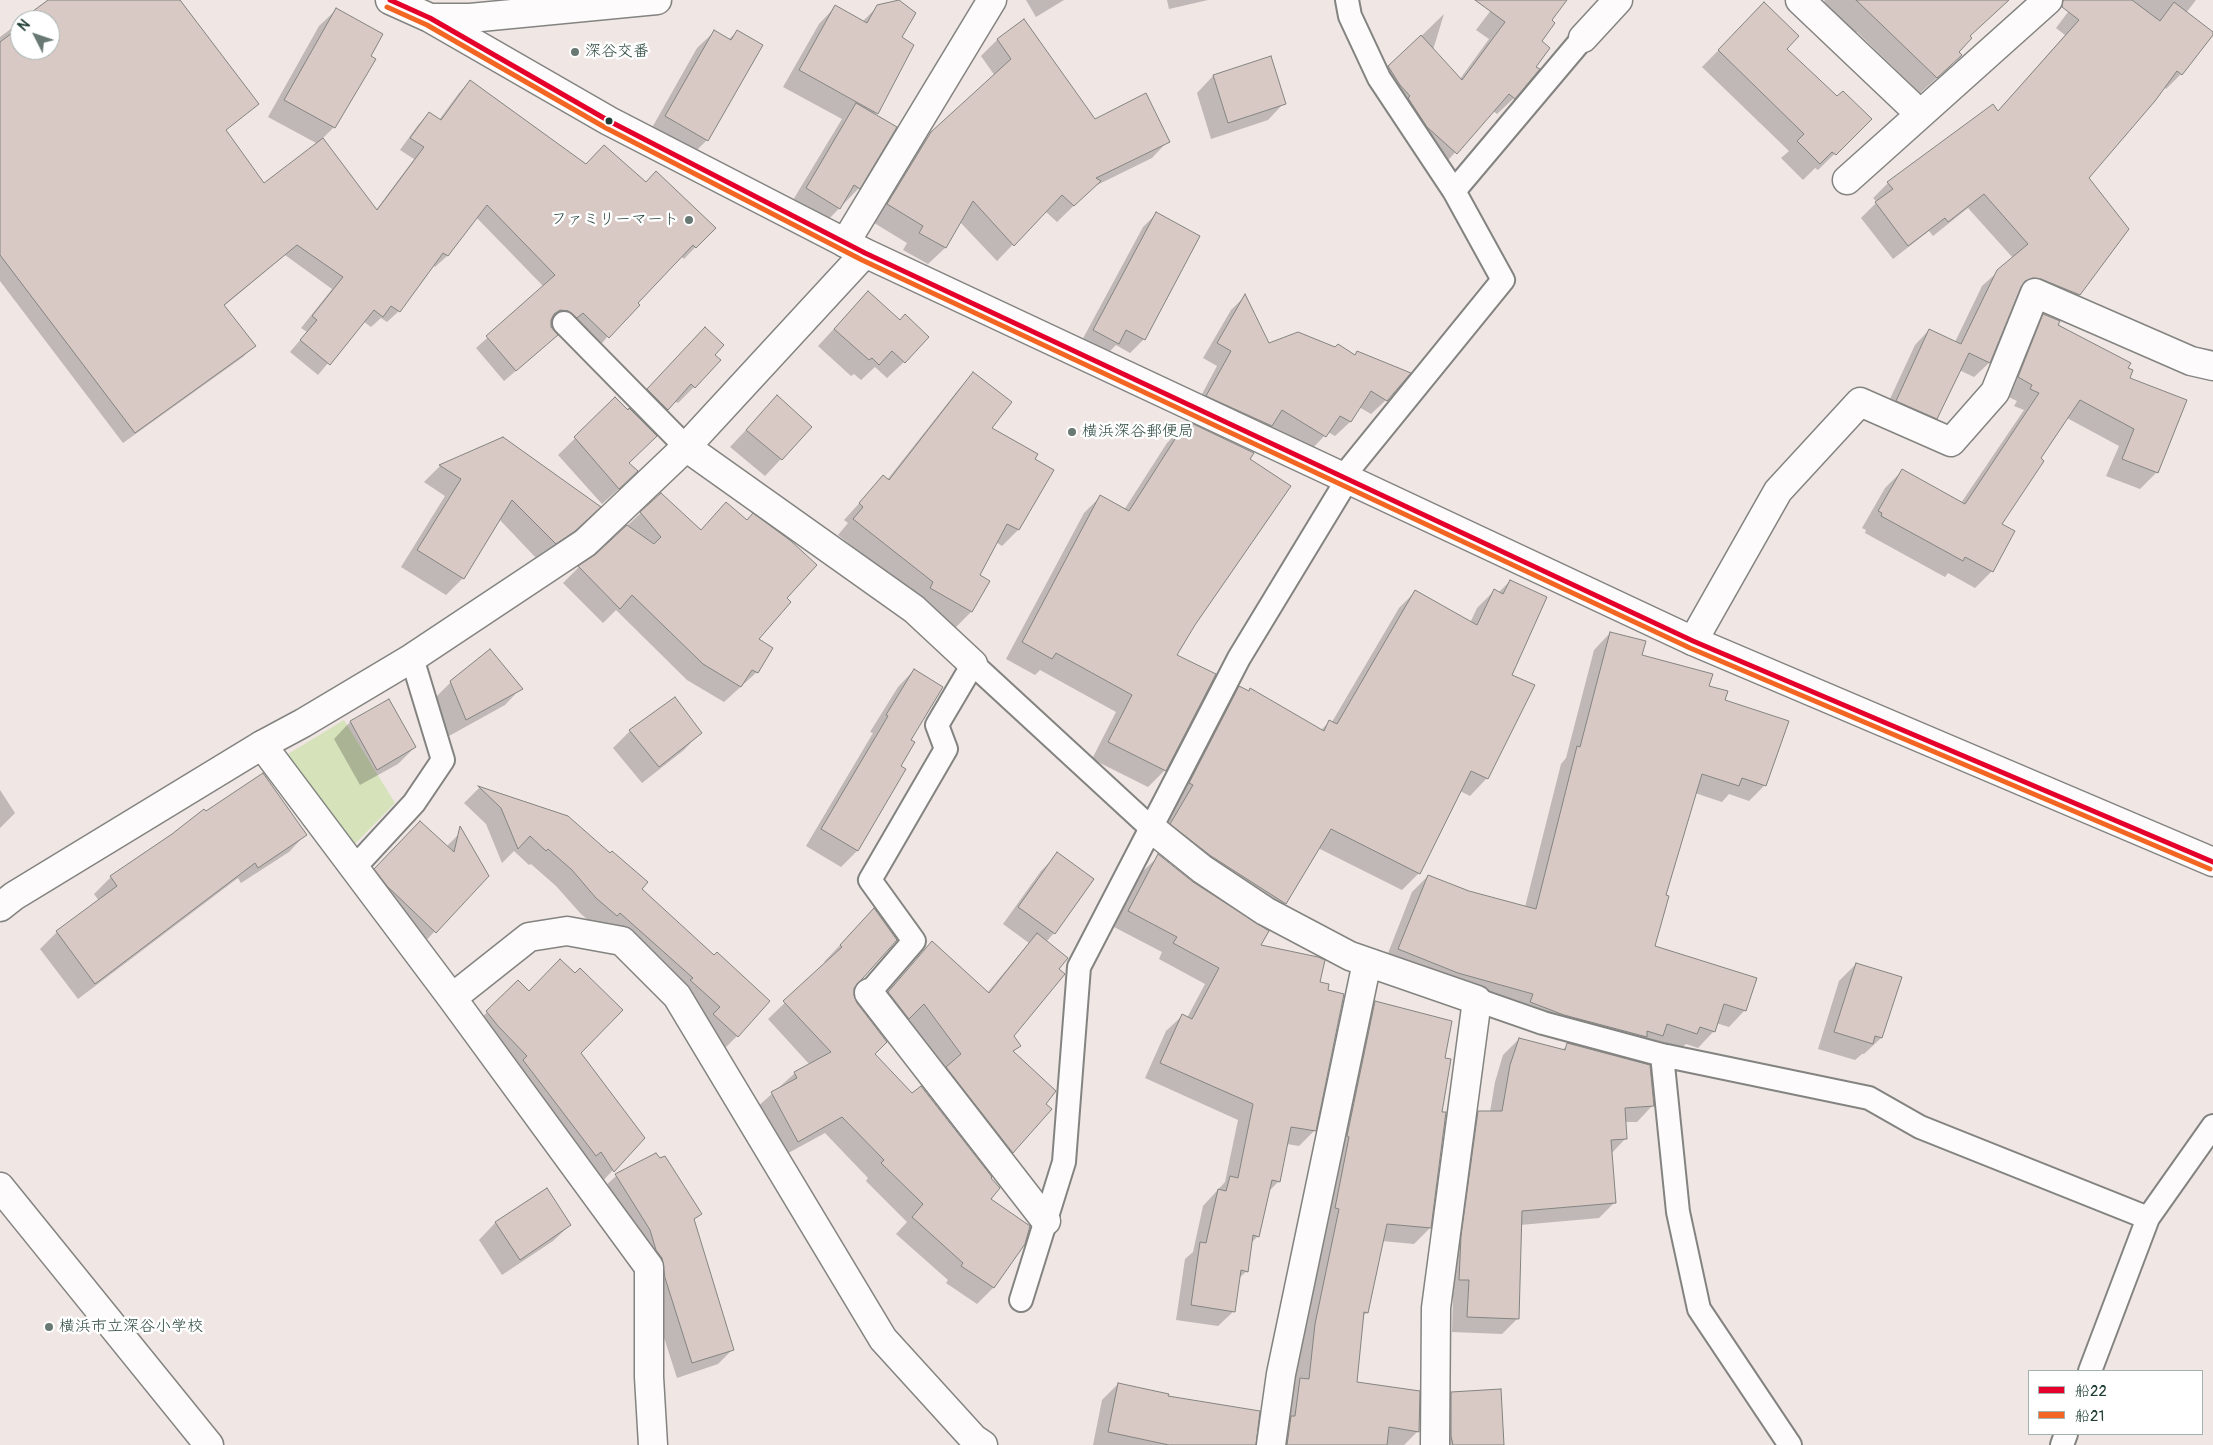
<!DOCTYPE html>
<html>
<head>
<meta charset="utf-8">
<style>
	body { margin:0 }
	#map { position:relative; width:2213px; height:1445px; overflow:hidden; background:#f0e6e4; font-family:Pangolin,"Klee One",sans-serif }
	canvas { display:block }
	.legend { position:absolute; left:2028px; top:1370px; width:175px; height:65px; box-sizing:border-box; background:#fff; border:1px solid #a5b1ae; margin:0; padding:6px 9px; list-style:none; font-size:15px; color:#1f3d34 }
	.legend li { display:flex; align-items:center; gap:10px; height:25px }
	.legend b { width:25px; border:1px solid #a5b1ae }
	.north { position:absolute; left:10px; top:10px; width:50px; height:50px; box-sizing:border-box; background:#fff; border:1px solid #a5b1ae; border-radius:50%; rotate:311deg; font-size:14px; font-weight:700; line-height:20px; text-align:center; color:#1f3d34 }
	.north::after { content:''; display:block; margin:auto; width:18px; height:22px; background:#687872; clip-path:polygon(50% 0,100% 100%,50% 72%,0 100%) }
</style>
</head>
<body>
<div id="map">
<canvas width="2213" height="1445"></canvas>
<ul class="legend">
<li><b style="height:6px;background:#e4002b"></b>船22</li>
<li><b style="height:6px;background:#f26522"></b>船21</li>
</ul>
<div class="north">N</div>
</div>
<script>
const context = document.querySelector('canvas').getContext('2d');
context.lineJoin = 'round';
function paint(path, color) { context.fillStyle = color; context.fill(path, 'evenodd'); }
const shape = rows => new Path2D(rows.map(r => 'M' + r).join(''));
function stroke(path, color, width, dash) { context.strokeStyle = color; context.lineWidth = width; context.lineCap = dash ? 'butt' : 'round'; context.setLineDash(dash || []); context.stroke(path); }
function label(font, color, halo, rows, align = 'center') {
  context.font = font + ' Pangolin,"Klee One",sans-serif'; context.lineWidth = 5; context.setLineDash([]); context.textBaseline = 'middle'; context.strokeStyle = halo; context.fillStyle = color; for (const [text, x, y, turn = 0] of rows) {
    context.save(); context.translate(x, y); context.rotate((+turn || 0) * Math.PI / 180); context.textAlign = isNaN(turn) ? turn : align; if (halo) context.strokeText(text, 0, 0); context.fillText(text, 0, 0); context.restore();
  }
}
paint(shape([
	[344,720,395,803,350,849,290,764,288,754]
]), '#d5e2ba');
paint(shape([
	[50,0,179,0,257,104,225,131,264,184,318,144,268,117,319,26,336,10,334,127,322,139,376,210,414,159,400,150,418,125,429,113,439,120,459,93,470,81,586,165,646,184,714,228,684,259,681,256,636,303,597,349,556,321,550,321,545,346,504,381,476,348,544,287,476,217,447,256,435,267,433,265,399,311,387,322,381,318,371,327,363,321,318,375,290,352,307,332,301,328,332,289,285,255,224,306,254,346,243,357,123,443,0,281,0,37,20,22,20,50,50,50,50,20,23,20],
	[1026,0,1064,0,1036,17],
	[1167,0,1208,0,1169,9],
	[1497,0,1566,0,1550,21,1514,98,1497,114,1493,111,1440,169,1372,84,1444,14,1433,50,1460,79,1489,39,1476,30,1498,1],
	[1825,0,2007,0,1969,36,1945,71,1920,93,1857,32,1840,48,1819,6],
	[2077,0,2196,0,2186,13,2181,74,2166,89,2164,87,2087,178,2127,229,2079,295,2064,309,2025,293,2017,292,1989,363,1974,377,1959,370,1936,418,1921,433,1882,416,1915,345,1929,330,1955,342,1982,286,2013,258,1968,208,1933,236,1929,231,1893,259,1861,218,1877,202,1873,198,1888,183,1997,112,2065,35,2056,28],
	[1764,4,1785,49,1837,98,1870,119,1818,170,1815,168,1803,180,1781,158,1789,151,1702,67],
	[835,7,862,22,877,7,901,38,875,115,859,188,823,225,790,205,842,119,783,87,819,24],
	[1023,21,1094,120,1168,141,1152,158,1093,187,1057,222,1045,211,997,261,960,222,945,248,928,264,903,250,907,243,871,221,914,150,995,76,981,56,997,40],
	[714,32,728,40,737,32,707,140,691,156,649,133,697,48],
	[1213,76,1284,103,1268,120,1211,139,1197,93],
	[1157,213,1144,339,1130,353,1116,345,1104,357,1080,344,1143,227],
	[868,292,904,362,887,378,875,367,861,380,854,374,851,376,818,346],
	[1245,296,1268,345,1298,333,1386,400,1371,414,1359,407,1350,422,1335,436,1328,432,1310,451,1270,426,1256,440,1193,411,1217,366,1203,358,1231,310],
	[2044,315,2126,368,2128,378,2186,401,2156,473,2140,489,2106,476,2119,446,2067,418,2040,458,2000,524,1992,571,1975,588,1948,573,1945,577,1865,533,1866,530,1862,528,1885,488,1902,471,1961,503,2024,410,2014,406,2017,401,2002,394,2027,332],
	[688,346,714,355,694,387,678,403,674,401,650,426,632,406],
	[974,374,990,428,1033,460,1052,470,1018,530,1002,546,996,542,978,575,988,581,971,612,955,628,915,604,918,598,838,535,848,523,844,520,883,477,887,480,958,390],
	[777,397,781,459,765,476,730,447],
	[615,399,628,463,620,488,602,504,558,455],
	[1192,425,1194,624,1175,655,1165,770,1148,787,1092,759,1116,712,1040,670,1035,675,1006,659,1084,513,1100,497,1124,510,1167,443,1184,426,1188,429],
	[503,439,582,523,557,547,538,560,499,519,463,578,446,595,401,567,445,496,424,482,440,466],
	[661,494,700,531,710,520,785,598,757,640,757,672,724,702,687,680,616,610,603,623,563,583,579,567,596,555],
	[1510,581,1510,675,1533,686,1487,778,1470,796,1460,791,1419,873,1402,890,1318,848,1285,903,1268,920,1154,841,1177,803,1173,800,1222,705,1240,688,1320,731,1330,721,1332,722,1399,608,1416,591,1470,623,1477,608,1494,591,1498,593],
	[1610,633,1641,656,1708,687,1724,701,1765,785,1749,801,1729,794,1722,802,1695,793,1665,895,1654,946,1745,1010,1729,1027,1716,1023,1714,1031,1698,1048,1686,1044,1680,1049,1656,1041,1646,1052,1383,966,1412,892,1428,876,1469,892,1525,907,1561,764,1566,758,1594,650],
	[914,670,910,740,899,767,857,851,841,867,806,846,873,733,870,732,898,687],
	[451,682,521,688,505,705,449,736,434,699],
	[675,699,700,733,684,750,642,783,613,748,630,731],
	[389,700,415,747,398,764,360,785,334,739,350,722],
	[479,788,567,817,610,855,641,889,714,956,737,1036,722,1051,601,931,581,914,556,886,531,864,529,865,514,851,502,863,486,824,464,803],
	[0,790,15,813,0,828],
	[206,813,305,835,289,852,241,883,238,878,78,999,40,949,57,932,99,901,94,894,111,877],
	[462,831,487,876,418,949,359,886,404,839,446,847],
	[1058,854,1054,933,1046,942,1012,1036,1019,1046,1012,1052,1044,1104,1051,1110,996,1169,872,1009,933,942,987,993,1029,943,1003,924,1041,871],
	[1159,856,1259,946,1319,983,1315,1130,1299,1146,1287,1144,1279,1181,1268,1192,1258,1236,1250,1244,1247,1271,1238,1279,1234,1311,1218,1326,1176,1320,1185,1259,1193,1252,1203,1206,1225,1182,1238,1120,1145,1078,1166,1031,1182,1016,1187,1018,1205,984,1159,959,1162,952,1114,927,1143,871],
	[858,926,852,996,873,1054,989,1199,993,1288,977,1304,946,1283,948,1280,896,1234,907,1222,866,1181,868,1178,825,1133,781,1157,755,1109,795,1073,810,1065,768,1019,826,963,824,962],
	[1856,964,1881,1038,1864,1054,1862,1054,1855,1060,1818,1049,1839,981],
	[518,982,579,1053,643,1138,599,1185,473,1026],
	[1375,1003,1444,1059,1430,1228,1414,1244,1382,1241,1367,1312,1362,1317,1356,1383,1418,1431,1404,1445,1274,1445,1285,1395,1295,1384,1300,1341,1359,1019],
	[1519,1039,1562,1050,1568,1045,1652,1106,1637,1122,1625,1122,1626,1138,1611,1154,1615,1202,1599,1218,1520,1225,1517,1319,1502,1334,1452,1332,1453,1296,1444,1295,1463,1128,1478,1112,1490,1112,1495,1082,1503,1055],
	[656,1154,700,1214,693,1220,733,1349,718,1364,677,1378,650,1294,600,1191,616,1176],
	[546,1189,570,1225,553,1241,502,1275,479,1240,495,1223],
	[1118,1384,1167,1397,1255,1445,1093,1445,1102,1400],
	[1452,1393,1503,1445,1436,1445,1435,1410]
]), '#0003');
const building = shape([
	[48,0,180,0,259,104,226,130,264,183,323,138,377,210,424,147,410,138,429,112,441,120,470,80,586,164,604,145,646,182,656,171,716,228,696,248,693,245,638,303,640,305,609,338,583,313,577,318,568,311,560,310,554,314,551,320,551,327,558,335,516,371,486,336,555,275,487,205,448,256,443,253,400,312,391,306,383,317,374,310,330,365,300,340,317,320,312,316,343,277,297,245,224,305,256,346,135,433,0,255,0,42,20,27,20,50,50,50,50,20,30,20,32,18,29,14,48,0],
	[899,0,916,13,902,37,914,45,878,114,799,70,835,5,867,23,877,5,899,0],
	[1475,0,1567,0,1552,20,1555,23,1542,41,1550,48,1536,67,1540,69,1515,99,1509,94,1457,154,1427,127,1408,98,1410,96,1400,85,1388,66,1421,35,1462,80,1505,22,1475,0],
	[1856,0,2009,0,1970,36,1972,38,1959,52,1962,55,1937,78,1856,0],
	[2063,0,2132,0,2160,21,2174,2,2213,32,2213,35,2182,75,2177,71,2155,101,2089,178,2129,229,2080,295,2041,279,2033,278,2025,281,2021,287,1990,363,1969,353,1937,419,1896,401,1929,329,1961,344,1997,270,2028,244,1984,194,1948,222,1945,218,1908,246,1875,202,1893,189,1887,182,1993,104,1998,111,2079,20,2062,7,2063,0],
	[1764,2,1799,36,1787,49,1837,96,1843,91,1872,119,1836,155,1832,152,1820,164,1797,141,1804,134,1718,50,1764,2],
	[336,8,383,34,371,56,376,59,335,128,284,100,336,8],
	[1024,19,1095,119,1146,93,1170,142,1096,178,1101,181,1074,206,1062,195,1014,246,973,201,946,248,919,233,923,226,887,204,931,132,1011,59,997,39,1024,19],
	[714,30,731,40,737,30,763,45,708,141,665,116,714,30],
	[1271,56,1286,104,1228,123,1213,75,1271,56],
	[856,103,897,127,860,189,854,185,840,209,806,188,856,103],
	[1156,212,1200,236,1145,340,1126,330,1119,344,1093,330,1156,212],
	[868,291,900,320,905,314,929,337,905,363,892,351,879,365,872,358,869,360,834,329,868,291],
	[1245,294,1269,343,1298,332,1335,347,1338,344,1355,355,1357,351,1411,373,1387,401,1371,391,1351,422,1340,416,1326,437,1282,410,1272,426,1206,396,1231,351,1217,343,1245,294],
	[2043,314,2060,321,2058,325,2131,363,2128,368,2133,370,2130,378,2187,400,2158,473,2122,459,2134,429,2080,400,2041,458,2044,461,2002,524,2015,531,1993,572,1965,557,1963,561,1881,516,1882,513,1878,511,1902,469,1965,504,2039,393,2030,389,2032,385,2018,377,2043,314],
	[705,327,724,345,715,355,721,360,695,388,691,384,668,410,647,389,705,327],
	[973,372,1012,402,992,428,1038,454,1035,459,1054,470,1019,530,1007,524,980,575,990,581,972,612,930,588,933,582,853,519,863,507,859,503,883,475,889,480,973,372],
	[777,395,812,427,782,460,746,430,777,395],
	[615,397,628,410,629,408,657,436,629,463,638,471,619,489,574,437,615,397],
	[1191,423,1254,453,1250,459,1291,486,1195,625,1177,655,1216,674,1166,771,1108,742,1132,695,1056,653,1052,659,1022,642,1100,495,1129,511,1184,425,1189,428,1191,423],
	[503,437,601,507,575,531,556,544,512,500,464,579,417,550,461,479,439,465,503,437],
	[661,493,701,530,726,502,747,520,753,513,791,541,817,565,787,598,791,602,759,639,773,648,758,673,752,670,741,687,703,664,632,595,620,609,578,566,596,554,627,525,654,544,661,537,640,512,661,493],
	[1510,580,1547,597,1512,675,1535,685,1488,779,1471,771,1420,874,1331,829,1286,904,1211,856,1170,824,1193,785,1189,783,1239,686,1249,691,1250,688,1324,731,1329,720,1337,724,1415,590,1477,625,1494,589,1503,594,1510,580],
	[1610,632,1646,641,1642,655,1713,674,1709,686,1728,691,1725,700,1789,721,1766,786,1742,778,1739,786,1702,774,1666,895,1669,896,1655,946,1757,978,1746,1011,1724,1004,1715,1032,1700,1027,1697,1034,1667,1024,1663,1036,1647,1031,1647,1037,1564,1015,1530,1002,1533,994,1458,973,1398,949,1428,875,1469,891,1536,909,1577,746,1580,747,1610,632],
	[490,649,523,689,466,720,450,681,490,649],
	[914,669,943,687,911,740,915,742,901,766,906,769,858,851,821,829,888,716,886,715,914,669],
	[675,697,702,733,659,767,629,730,675,697],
	[389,699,416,747,377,770,350,721,389,699],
	[263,773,307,835,258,868,255,863,95,984,56,931,117,886,110,876,172,834,204,809,206,811,263,773],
	[478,786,568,816,610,853,612,851,648,882,642,889,714,955,717,952,770,1001,738,1037,713,1014,720,1007,690,980,693,978,620,913,617,916,596,898,572,870,548,849,546,851,530,836,518,849,501,808,478,786],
	[420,821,454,852,460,826,489,876,436,933,387,886,374,869,420,821],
	[1057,852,1094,879,1055,934,1018,907,1057,852],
	[1158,854,1193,882,1269,931,1261,945,1318,957,1325,960,1320,982,1329,984,1328,990,1344,994,1316,1131,1291,1127,1280,1182,1272,1180,1259,1237,1253,1235,1248,1272,1241,1270,1235,1312,1191,1305,1200,1242,1206,1243,1218,1189,1226,1191,1230,1176,1238,1178,1253,1104,1160,1063,1182,1014,1192,1019,1219,968,1173,943,1177,937,1128,911,1158,854],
	[874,908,897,940,854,988,854,996,857,1003,887,1042,875,1054,912,1093,921,1086,992,1177,991,1178,1000,1188,991,1199,1030,1226,1025,1244,994,1288,961,1266,963,1263,912,1217,923,1204,881,1163,884,1160,842,1117,798,1142,771,1092,797,1078,794,1072,831,1052,783,1001,842,947,840,945,874,908],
	[1037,933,1068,958,1059,969,1065,974,1014,1036,1021,1046,1013,1051,1056,1091,1046,1104,1052,1109,1013,1153,946,1067,961,1054,924,1004,909,1019,888,992,932,941,989,993,1037,933],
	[560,959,575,973,580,968,623,1010,581,1053,645,1138,614,1172,601,1152,596,1156,523,1060,527,1056,498,1026,486,1011,518,980,529,991,560,959],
	[1856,963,1902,977,1882,1038,1875,1036,1873,1044,1834,1032,1856,963],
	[1375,1001,1452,1021,1445,1058,1451,1059,1442,1112,1446,1112,1431,1228,1387,1224,1368,1313,1364,1312,1357,1382,1420,1391,1419,1432,1389,1427,1387,1445,1287,1445,1291,1416,1295,1416,1300,1378,1309,1379,1315,1324,1339,1209,1335,1208,1349,1137,1347,1136,1375,1001],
	[1519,1038,1565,1050,1567,1043,1650,1065,1654,1106,1625,1108,1627,1139,1611,1140,1616,1203,1522,1211,1519,1319,1467,1317,1469,1280,1459,1280,1461,1236,1478,1111,1502,1111,1510,1065,1519,1038],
	[656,1153,660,1158,665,1156,702,1214,694,1219,734,1350,692,1363,665,1278,662,1258,656,1250,650,1230,615,1174,656,1153],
	[547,1188,571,1225,520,1260,495,1222,547,1188],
	[1118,1383,1169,1394,1168,1396,1260,1411,1256,1445,1169,1445,1108,1432,1118,1383],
	[1501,1389,1504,1445,1453,1445,1451,1436,1451,1392,1501,1389]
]);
paint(building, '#d8c9c5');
stroke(building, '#838481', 1);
const lane = shape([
	[1454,191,1583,38],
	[564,323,686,447],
	[1342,478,1503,280,1454,191,1379,78,1350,16,1347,0],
	[354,868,414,803,443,760,412,658],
	[869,993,914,941,870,880,946,749,937,725,973,664,1151,828],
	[1477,1000,1543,1023,1662,1055,1869,1098,1920,1127,2148,1218],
	[1662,1055,1678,1212,1699,1309,1790,1445],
	[1021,1300,1064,1162,1079,967,1239,658,1347,480],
	[2090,1371,2148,1218,2213,1126],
	[2062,1445,2066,1434]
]);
const street = shape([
	[1800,0,1920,114],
	[1583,38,1618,0],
	[1847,180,2048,0],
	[845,243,992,0],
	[686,447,914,609,973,664],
	[1693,641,1778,491,1860,402,1951,442,1995,392,2035,293,2191,361,2213,366],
	[262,745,452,998,649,1267,649,1377,653,1445],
	[1151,828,1202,869,1265,911,1350,956,1477,1000,1436,1308,1435,1445],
	[869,993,1046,1221],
	[452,998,529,937,567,931,622,941,677,996,883,1339,974,1439,983,1445],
	[0,1187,209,1445],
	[1271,1445,1281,1374,1367,962]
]);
const secondary = shape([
	[390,0,430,18,609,121,865,253,1693,641,2213,862],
	[431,18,470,18,657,0],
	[0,907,14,896,262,745,303,723,412,658,585,543,686,447,865,253]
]);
stroke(lane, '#838481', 26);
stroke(street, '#838481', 31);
stroke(secondary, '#838481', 31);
stroke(lane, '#fdfbfb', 22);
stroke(street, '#fdfbfb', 28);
stroke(secondary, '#fdfbfb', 28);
stroke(shape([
	[390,0,430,18,609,121,865,253,1693,641,2213,862]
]), '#e4002b', 5);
stroke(shape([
	[387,7,427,25,606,128,862,260,1690,648,2210,869]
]), '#f26522', 5);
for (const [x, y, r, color] of [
	[575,52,5,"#687872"],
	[609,121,4.5,"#1f3d34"],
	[689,220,5,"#687872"],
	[1072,432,5,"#687872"],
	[49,1327,5,"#687872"]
]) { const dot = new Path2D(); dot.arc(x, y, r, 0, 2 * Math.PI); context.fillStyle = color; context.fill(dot); stroke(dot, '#fff', 2); }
label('16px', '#1f3d34', '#fff', [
	["深谷交番",585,52],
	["ファミリーマート",679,220,"right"],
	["横浜深谷郵便局",1082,432],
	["横浜市立深谷小学校",59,1327]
], 'left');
</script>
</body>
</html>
